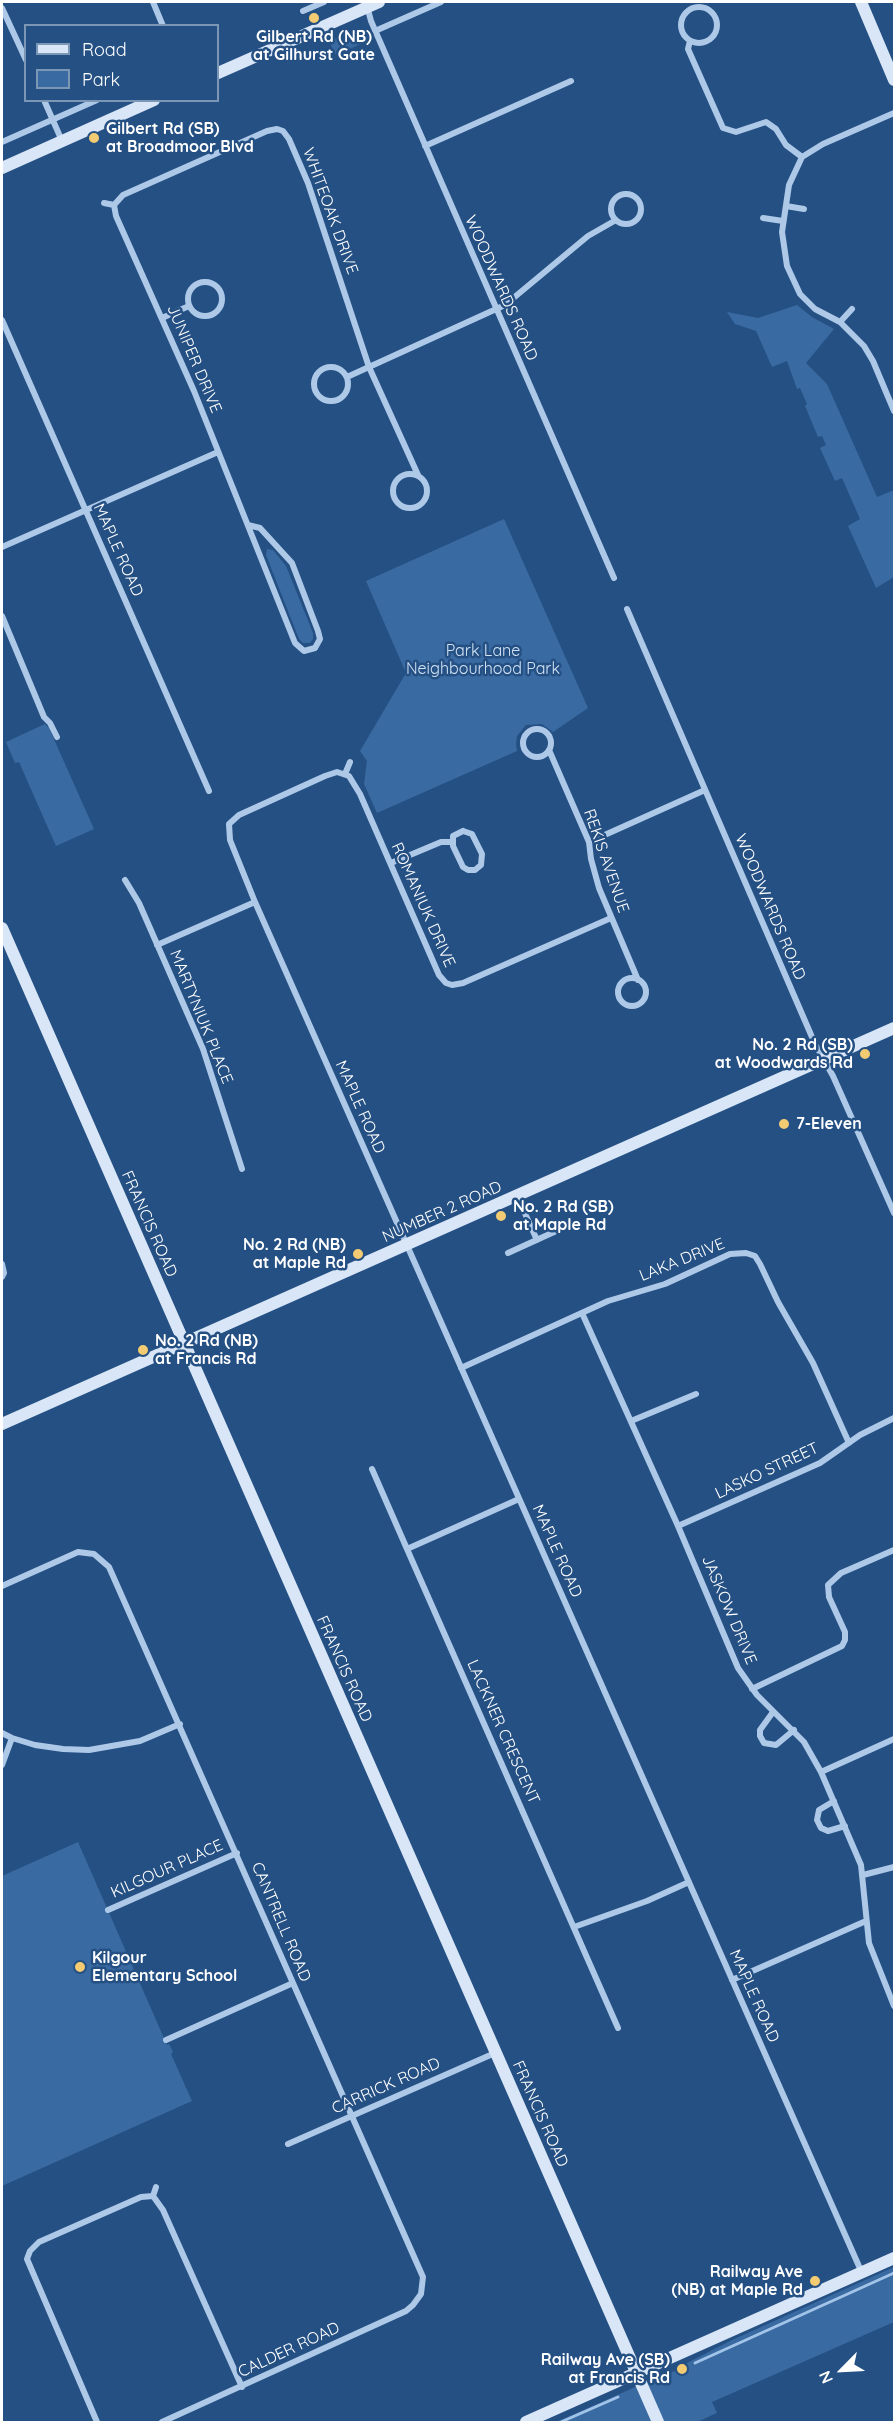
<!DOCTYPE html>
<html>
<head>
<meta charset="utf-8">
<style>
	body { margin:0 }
	#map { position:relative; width:896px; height:2424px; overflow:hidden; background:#255084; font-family:Quicksand,sans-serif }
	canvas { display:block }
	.frame { position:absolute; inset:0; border:3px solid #fff; pointer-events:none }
	.legend { position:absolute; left:24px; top:24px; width:195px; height:78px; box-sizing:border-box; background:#255084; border:2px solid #7c96b5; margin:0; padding:8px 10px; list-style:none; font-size:18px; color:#fff }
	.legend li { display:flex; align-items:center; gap:12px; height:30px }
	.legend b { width:30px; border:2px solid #7c96b5 }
	.north { position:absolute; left:812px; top:2340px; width:60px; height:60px; -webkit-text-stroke:4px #255084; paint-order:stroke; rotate:246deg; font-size:16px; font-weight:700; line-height:24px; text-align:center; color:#fff }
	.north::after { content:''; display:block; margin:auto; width:21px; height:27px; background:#fff; clip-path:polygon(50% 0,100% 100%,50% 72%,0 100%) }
</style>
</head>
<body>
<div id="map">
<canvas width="896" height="2424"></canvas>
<div class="frame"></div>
<ul class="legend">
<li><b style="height:8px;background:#d8e6f7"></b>Road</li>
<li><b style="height:16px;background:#396aa1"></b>Park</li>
</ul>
<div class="north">N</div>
</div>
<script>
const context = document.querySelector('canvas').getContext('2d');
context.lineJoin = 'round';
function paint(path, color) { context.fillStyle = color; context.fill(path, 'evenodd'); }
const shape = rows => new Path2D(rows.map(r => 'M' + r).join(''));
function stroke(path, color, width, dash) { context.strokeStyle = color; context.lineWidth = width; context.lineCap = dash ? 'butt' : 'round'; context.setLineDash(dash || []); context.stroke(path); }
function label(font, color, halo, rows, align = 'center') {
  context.font = font + ' Quicksand,sans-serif'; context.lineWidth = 5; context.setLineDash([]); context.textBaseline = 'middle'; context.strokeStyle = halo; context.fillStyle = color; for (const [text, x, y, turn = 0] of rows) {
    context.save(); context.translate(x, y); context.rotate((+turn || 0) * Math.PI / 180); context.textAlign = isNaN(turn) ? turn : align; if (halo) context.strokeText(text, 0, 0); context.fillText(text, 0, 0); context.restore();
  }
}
paint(shape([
	[358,29,365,42,336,55,329,41],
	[797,305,812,317,834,329,806,363,827,384,877,497,894,490,894,577,876,588,848,526,860,519,842,478,835,481,820,448,826,445,822,436,818,437,805,406,807,404,800,388,797,389,787,361,772,367,756,331,735,324,727,312,758,318],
	[504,519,588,708,553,732,542,724,526,725,517,736,516,744,517,751,377,813,364,784,367,761,360,751,406,673,366,581],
	[267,549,273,550,286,566,313,633,313,639,310,643,303,643,299,639,266,555],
	[45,724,49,728,94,829,56,846,19,762,15,763,6,742],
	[78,1842,167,2045,169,2044,173,2052,171,2054,192,2101,2,2186,2,1876],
	[894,2267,894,2322,712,2402,717,2413,697,2422,556,2422,667,2373,676,2371,678,2373,688,2368,687,2363,730,2341]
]), '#396aa1');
stroke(shape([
	[695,2363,894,2273],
	[561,2422,618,2397]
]), '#a2c4e9', 3);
stroke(shape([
	[153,2,163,26],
	[367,6,371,21,614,578],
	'681 25a18 18 0 1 1 36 0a18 18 0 1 1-36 0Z',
	[2,8,26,60],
	[303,11,324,2],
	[375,31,441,2],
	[690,41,688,49,723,128,736,132,766,122,776,129,786,145,802,157],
	[44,100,62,141],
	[894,113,823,144,802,157,789,185,782,232,787,266,800,294,815,309,840,322,864,346,873,361,894,411],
	[2,142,97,100],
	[425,146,571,81],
	'611 209a15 15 0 1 1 30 0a15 15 0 1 1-30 0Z',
	[104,203,114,205],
	[114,205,116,216,194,391,295,643,304,651,315,648,320,639,318,631,292,563,260,528,248,525],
	[114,205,123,195,267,131,277,129,283,131,289,139,308,183,369,367,418,475],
	[786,206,804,209],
	[763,218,783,221],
	'188 299a17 17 0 1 1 34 0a17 17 0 1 1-34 0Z',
	[162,318,189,306],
	[2,320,209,791],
	[840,322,852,309],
	'314 384a17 17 0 1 1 34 0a17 17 0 1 1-34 0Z',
	[347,377,505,305,588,236,616,220],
	'393 491a17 17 0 1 1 34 0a17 17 0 1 1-34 0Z',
	[2,547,218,452],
	[627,609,815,1044,833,1076,894,1213],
	[2,616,44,717,50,723,57,737],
	'523 743a14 14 0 1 1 28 0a14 14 0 1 1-28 0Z',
	[549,750,589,842,591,859,599,888,638,980],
	[345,774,350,762],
	[463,831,472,834,482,854,481,865,475,870,468,870,463,867,453,846,453,836,463,831],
	[589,842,705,790],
	[391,863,441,842,452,842],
	[125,880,139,903,203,1049,242,1169],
	[611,918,463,983,452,985,446,983,439,975,360,794,349,776,337,772,325,776,239,815,229,824,230,840,255,902,862,2273],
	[157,945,255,902],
	'618 992a14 14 0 1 1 28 0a14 14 0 1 1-28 0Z',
	[517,1196,537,1240],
	[508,1253,565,1227],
	[2,1264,4,1273,2,1277],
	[582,1313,678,1526,738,1668,757,1695,804,1742,821,1772,861,1865,869,1943,894,2006],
	[461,1368,608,1301,665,1284,730,1254,746,1253,755,1256,760,1264,778,1302,813,1363,849,1443],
	[631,1421,696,1394],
	[372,1469,407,1549],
	[519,1499,407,1549,618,2028],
	[678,1526,820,1463,860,1435,894,1418],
	[2,1586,78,1552,94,1554,109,1567,423,2277,421,2294,413,2305,406,2311,162,2422],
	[752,1689,842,1646,845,1640,845,1632,829,1597,828,1585,841,1573,894,1550],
	[773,1712,760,1730,760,1736,764,1743,776,1745,794,1730],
	[2,1733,12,1738,35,1745,63,1749,89,1750,140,1741,180,1724],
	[2,1765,12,1738],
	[821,1772,894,1739],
	[834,1801,819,1810,817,1820,821,1828,828,1831,845,1826],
	[863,1875,894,1867],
	[108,1910,237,1853],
	[574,1927,647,1901,689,1882],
	[732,1980,866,1921],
	[166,2040,293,1983],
	[288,2144,495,2053],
	[153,2196,163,2210,242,2387],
	[97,2422,27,2259,30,2251,39,2242,141,2197,153,2196,156,2187]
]), '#aec9e8', 6);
stroke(shape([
	[861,2,894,80],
	[218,73,379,2],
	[2,168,154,100],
	[2,928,658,2422],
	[2,1424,894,1028],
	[526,2422,894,2258]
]), '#d8e6f7', 12);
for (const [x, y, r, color] of [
	[314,18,6,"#f2cb72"],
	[94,138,6,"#f2cb72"],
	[865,1054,6,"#f2cb72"],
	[784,1124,6,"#f2cb72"],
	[501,1216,6,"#f2cb72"],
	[358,1254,6,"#f2cb72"],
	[143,1350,6,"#f2cb72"],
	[80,1967,6,"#f2cb72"],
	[815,2281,6,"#f2cb72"],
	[682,2369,6,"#f2cb72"]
]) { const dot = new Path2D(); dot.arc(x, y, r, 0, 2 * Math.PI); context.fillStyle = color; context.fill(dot); stroke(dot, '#255084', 2); }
label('bold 16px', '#fff', '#255084', [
	["Gilbert Rd (NB)",314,37,"center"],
	["at Gilhurst Gate",314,55,"center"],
	["Gilbert Rd (SB)",106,129],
	["at Broadmoor Blvd",106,147],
	["No. 2 Rd (SB)",853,1045,"right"],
	["at Woodwards Rd",853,1063,"right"],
	["7-Eleven",796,1124],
	["No. 2 Rd (SB)",513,1207],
	["at Maple Rd",513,1225],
	["No. 2 Rd (NB)",346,1245,"right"],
	["at Maple Rd",346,1263,"right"],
	["No. 2 Rd (NB)",155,1341],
	["at Francis Rd",155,1359],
	["Kilgour",92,1958],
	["Elementary School",92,1976],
	["Railway Ave",803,2272,"right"],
	["(NB) at Maple Rd",803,2290,"right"],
	["Railway Ave (SB)",670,2360,"right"],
	["at Francis Rd",670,2378,"right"]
], 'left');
label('16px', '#fff', '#255084', [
	["WHITEOAK DRIVE",330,211,70],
	["WOODWARDS ROAD",501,288,66],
	["JUNIPER DRIVE",194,359,67],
	["MAPLE ROAD",118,550,66],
	["REKIS AVENUE",606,861,71],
	["ROMANIUK DRIVE",423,905,66],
	["WOODWARDS ROAD",770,907,67],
	["MARTYNIUK PLACE",201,1017,68],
	["MAPLE ROAD",360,1107,66],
	["NUMBER 2 ROAD",442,1212,-24],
	["FRANCIS ROAD",149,1224,66],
	["LAKA DRIVE",682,1260,-22],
	["LASKO STREET",767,1471,-25],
	["MAPLE ROAD",557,1551,66],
	["JASKOW DRIVE",729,1610,67],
	["FRANCIS ROAD",344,1669,66],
	["LACKNER CRESCENT",503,1732,66],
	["KILGOUR PLACE",167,1869,-24],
	["CANTRELL ROAD",281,1922,67],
	["MAPLE ROAD",754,1996,66],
	["CARRICK ROAD",386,2086,-24],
	["FRANCIS ROAD",540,2114,66],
	["CALDER ROAD",289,2350,-25]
]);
label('16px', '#d2e3f6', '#255084', [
	["Park Lane",483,651],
	["Neighbourhood Park",483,669]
]);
</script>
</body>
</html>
